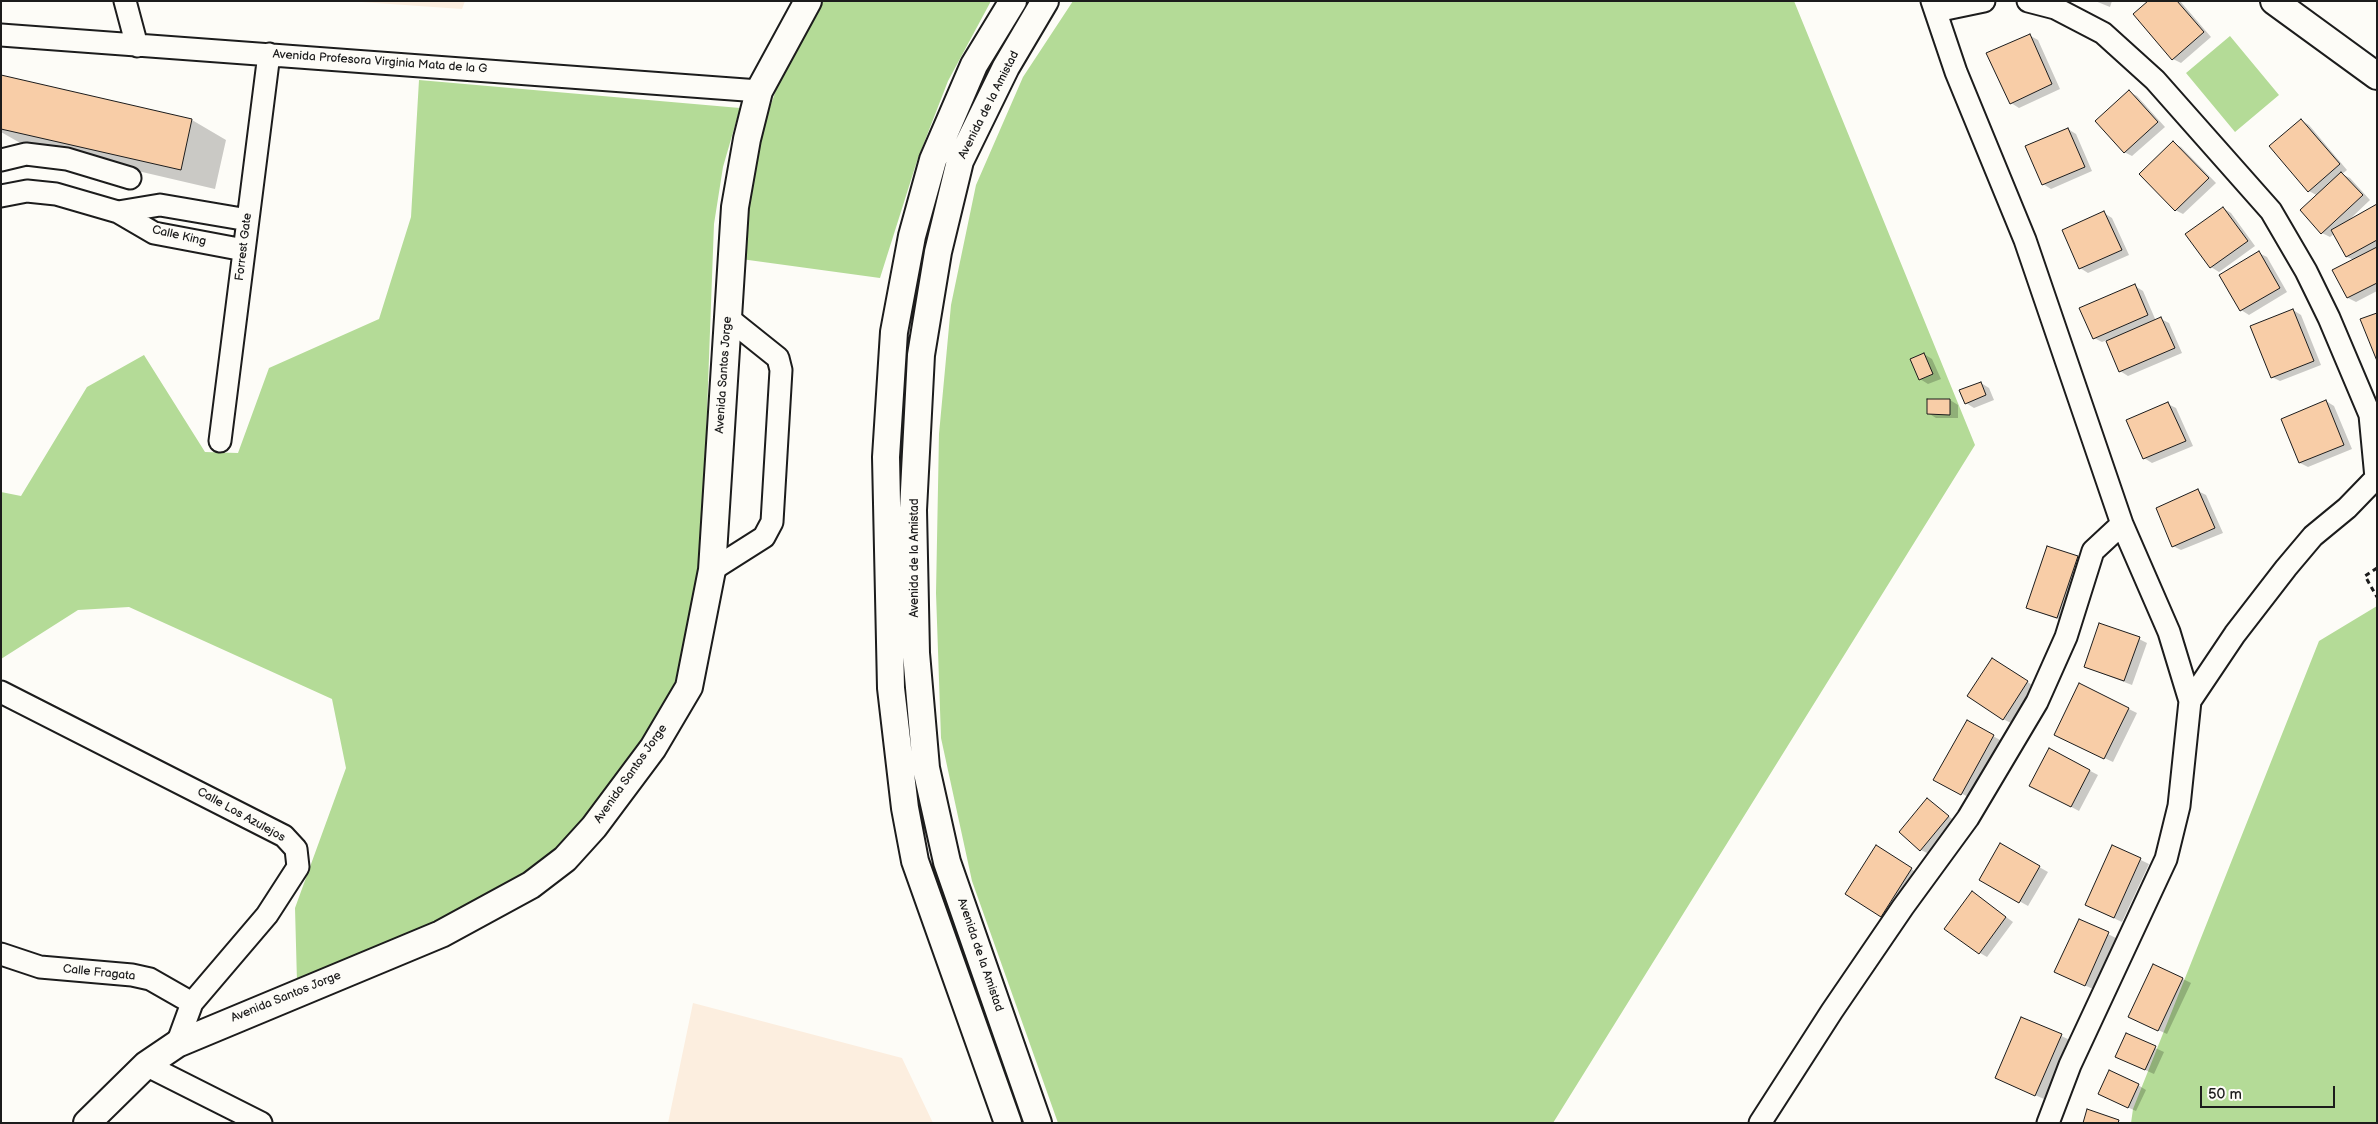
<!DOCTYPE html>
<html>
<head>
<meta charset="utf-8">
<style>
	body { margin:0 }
	#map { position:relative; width:2378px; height:1124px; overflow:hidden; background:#fdfcf7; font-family:"Balsamiq Sans",sans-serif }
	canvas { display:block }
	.frame { position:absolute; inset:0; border:2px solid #1c1c1c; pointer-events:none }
	.scale { position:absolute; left:2200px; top:1086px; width:135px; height:22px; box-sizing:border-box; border:2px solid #1c1c1c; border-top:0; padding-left:6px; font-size:15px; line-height:18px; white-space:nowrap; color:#1c1c1c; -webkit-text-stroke:4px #fdfcf7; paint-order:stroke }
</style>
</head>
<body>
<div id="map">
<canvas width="2378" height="1124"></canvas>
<div class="frame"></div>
<div class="scale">50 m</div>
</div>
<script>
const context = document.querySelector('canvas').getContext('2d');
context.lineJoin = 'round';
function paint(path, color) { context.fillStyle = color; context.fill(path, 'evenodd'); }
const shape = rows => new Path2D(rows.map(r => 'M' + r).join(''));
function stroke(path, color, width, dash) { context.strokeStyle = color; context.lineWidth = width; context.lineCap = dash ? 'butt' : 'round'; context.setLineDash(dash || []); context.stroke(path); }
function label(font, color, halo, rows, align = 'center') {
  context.font = font + ' "Balsamiq Sans",sans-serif'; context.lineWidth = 4.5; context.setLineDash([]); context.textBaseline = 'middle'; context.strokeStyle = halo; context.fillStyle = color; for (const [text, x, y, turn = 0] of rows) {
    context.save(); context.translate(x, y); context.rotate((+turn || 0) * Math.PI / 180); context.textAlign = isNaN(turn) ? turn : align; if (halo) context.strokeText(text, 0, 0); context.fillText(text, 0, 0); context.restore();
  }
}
paint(shape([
	[347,1,465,1,462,9],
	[693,1003,902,1058,933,1123,668,1123]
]), '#fceedf');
paint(shape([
	[821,1,991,1,948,81,917,161,880,278,741,259,757,143,792,46],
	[1073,1,1794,1,1975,445,1553,1123,1058,1123,972,881,941,738,936,593,939,434,951,305,976,185,1023,77],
	[2230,36,2279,95,2235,132,2186,73],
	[419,80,740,108,723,167,714,224,701,572,674,686,645,743,576,839,469,910,297,982,295,908,346,768,332,699,129,607,78,610,1,659,1,492,21,496,87,387,144,355,205,452,238,453,269,368,379,319,411,217],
	[2377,606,2377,1123,2131,1123,2133,1109,2319,641]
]), '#b4db97');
paint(shape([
	[2095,1,2112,1,2110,7],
	[2149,1,2180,1,2211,37,2181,63,2173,59],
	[2029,35,2038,40,2060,89,2019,108,2011,103],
	[1,76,192,120,226,140,215,189,22,144,1,132],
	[2129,92,2137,96,2165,127,2132,156,2124,152],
	[2301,120,2309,125,2347,170,2342,174,2350,178,2370,200,2349,220,2377,205,2377,291,2356,302,2348,298,2354,260,2347,257,2334,234,2330,237,2322,233,2318,196,2309,191],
	[2068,129,2076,134,2092,171,2051,189,2043,184],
	[2173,143,2181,147,2216,183,2183,214,2175,210],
	[2223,208,2231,213,2255,246,2219,272,2211,267],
	[2104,213,2112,218,2129,255,2088,273,2080,268],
	[2259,253,2267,257,2287,292,2249,315,2241,310],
	[2135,286,2143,291,2156,321,2161,319,2169,323,2182,353,2128,376,2120,371,2107,340,2102,342,2094,338],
	[2293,310,2301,315,2321,365,2280,381,2272,377],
	[1924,354,1932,359,1941,379,1928,384,1920,379],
	[1981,383,1989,388,1994,400,1974,408,1966,403],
	[1950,400,1958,405,1958,418,1936,418,1928,413],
	[2326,401,2334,406,2352,449,2308,467,2300,463,2282,419],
	[2168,404,2176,408,2193,446,2152,463,2144,458],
	[2198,491,2206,495,2223,533,2181,550,2173,546],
	[2077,557,2085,562,2065,622,2028,608],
	[2139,639,2147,643,2132,685,2085,667],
	[2001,664,2035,687,2011,723,2003,719],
	[2080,685,2137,713,2113,762,2064,739],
	[1967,722,2002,741,1970,798,1935,779],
	[2050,750,2098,775,2079,811,2039,790],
	[1928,800,1956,822,1929,854,1921,850],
	[2000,845,2048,872,2028,906,1980,879],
	[2112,846,2149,864,2122,922,2094,909],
	[1884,852,1919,874,1890,920,1882,916],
	[1980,898,2013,922,1987,957,1980,953],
	[2079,920,2116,938,2093,989,2064,976],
	[2183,979,2191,983,2167,1034,2138,1021],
	[2022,1018,2070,1040,2044,1099,1996,1078],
	[2127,1035,2164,1052,2154,1074,2125,1061],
	[2138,1085,2146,1090,2136,1111,2107,1098]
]), '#0003');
const building = shape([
	[2148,1,2177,1,2204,32,2172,60,2133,14,2148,1],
	[2030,34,2052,84,2010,104,1986,53,2030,34],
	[1,75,192,119,181,170,1,129,1,75],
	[2129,90,2158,122,2124,153,2095,121,2129,90],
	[2301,119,2340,164,2308,192,2269,146,2301,119],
	[2068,128,2085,167,2042,185,2025,146,2068,128],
	[2173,141,2209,178,2175,211,2139,174,2173,141],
	[2341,172,2363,195,2321,234,2300,210,2341,172],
	[2377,204,2377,240,2346,257,2331,230,2377,204],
	[2223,207,2248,241,2210,268,2185,234,2223,207],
	[2104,211,2122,250,2079,269,2062,230,2104,211],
	[2377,247,2377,283,2347,298,2332,270,2377,247],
	[2259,251,2280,288,2240,311,2219,275,2259,251],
	[2135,284,2148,315,2093,339,2079,308,2135,284],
	[2293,309,2314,361,2271,378,2250,326,2293,309],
	[2377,313,2377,361,2360,319,2377,313],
	[2161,317,2175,348,2119,372,2106,341,2161,317],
	[1924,353,1933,374,1919,380,1910,359,1924,353],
	[1981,382,1986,395,1965,404,1959,390,1981,382],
	[1927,399,1950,399,1950,415,1927,414,1927,399],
	[2326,400,2344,445,2299,463,2281,419,2326,400],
	[2168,402,2186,441,2143,459,2126,420,2168,402],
	[2198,489,2215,528,2172,547,2156,508,2198,489],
	[2047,546,2078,556,2057,618,2026,608,2047,546],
	[2099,623,2140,637,2124,681,2084,667,2099,623],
	[1992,658,2028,681,2003,720,1967,696,1992,658],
	[2079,683,2129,708,2104,759,2054,735,2079,683],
	[1967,720,1994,735,1961,795,1933,780,1967,720],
	[2049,748,2090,770,2071,807,2029,786,2049,748],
	[1927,798,1949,816,1920,851,1899,832,1927,798],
	[2000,843,2040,866,2019,903,1979,880,2000,843],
	[1876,845,1912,868,1881,917,1845,894,1876,845],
	[2112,845,2141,858,2114,918,2085,905,2112,845],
	[1972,891,2006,917,1979,954,1944,929,1972,891],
	[2079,919,2109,932,2085,986,2054,972,2079,919],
	[2153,964,2183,978,2158,1031,2128,1017,2153,964],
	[2021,1017,2062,1034,2035,1096,1995,1078,2021,1017],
	[2126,1033,2156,1046,2145,1070,2115,1057,2126,1033],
	[2109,1070,2139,1084,2128,1108,2098,1094,2109,1070],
	[2087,1109,2119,1120,2118,1123,2083,1123,2087,1109]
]);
paint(building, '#f8cda7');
stroke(building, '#1c1c1c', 1);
const minor = shape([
	[125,1,137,46],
	[1932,1,1956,72,2025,240,2122,524,2169,632,2190,701,2179,806,2166,859,2070,1065,2048,1123],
	[2028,1,2055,8,2103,33,2155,80,2271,211,2306,271,2329,318,2370,415,2376,478],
	[1936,11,1984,1],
	[1,35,759,91],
	[1,160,26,154,67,159,130,178],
	[1,196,27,191,56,194,118,212,154,233,244,250],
	[118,212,160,205,248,220],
	[220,441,269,54],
	[712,570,764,537,772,522,781,370,778,358,728,318],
	[1,692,284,836,296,849,298,867,267,915,192,1003,177,1044],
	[2190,701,2235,634,2286,568,2313,536,2347,508,2377,477],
	[1,954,40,967,132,975,150,979,192,1003],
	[146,1065,261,1123],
	[1760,1123,1832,1011,1903,907,1968,818,2037,702,2066,637,2093,551,2122,524]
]);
const major = shape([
	[2274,1,2377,76],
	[87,1123,146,1065,177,1044,441,934,531,885,565,859,594,827,653,748,689,687,712,570,735,207,747,139,759,91,808,1],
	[1008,1123,915,861,905,808,891,688,886,457,894,332,912,236,933,160,974,65,1013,1],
	[1038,1123,947,862,926,768,916,653,913,510,921,355,938,252,960,161,1006,67,1045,1]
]);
stroke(minor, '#1c1c1c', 25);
stroke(major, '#1c1c1c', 30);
stroke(shape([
	[2377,568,2365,576,2377,597]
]), '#1c1c1c', 3, [5, 4]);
stroke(minor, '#fdfcf7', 21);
stroke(major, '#fdfcf7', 26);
label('12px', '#1c1c1c', '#fdfcf7', [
	["Avenida Profesora Virginia Mata de la G",380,62,4],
	["Avenida de la Amistad",989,105,-63],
	["Calle King",179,236,13],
	["Forrest Gate",244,247,-83],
	["Avenida Santos Jorge",724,375,-86],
	["Avenida de la Amistad",915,558,-90],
	["Avenida Santos Jorge",631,774,-55],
	["Calle Los Azulejos",241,815,29],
	["Avenida de la Amistad",980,955,71],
	["Calle Fragata",99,973,6],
	["Avenida Santos Jorge",286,997,-22]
]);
</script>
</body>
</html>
